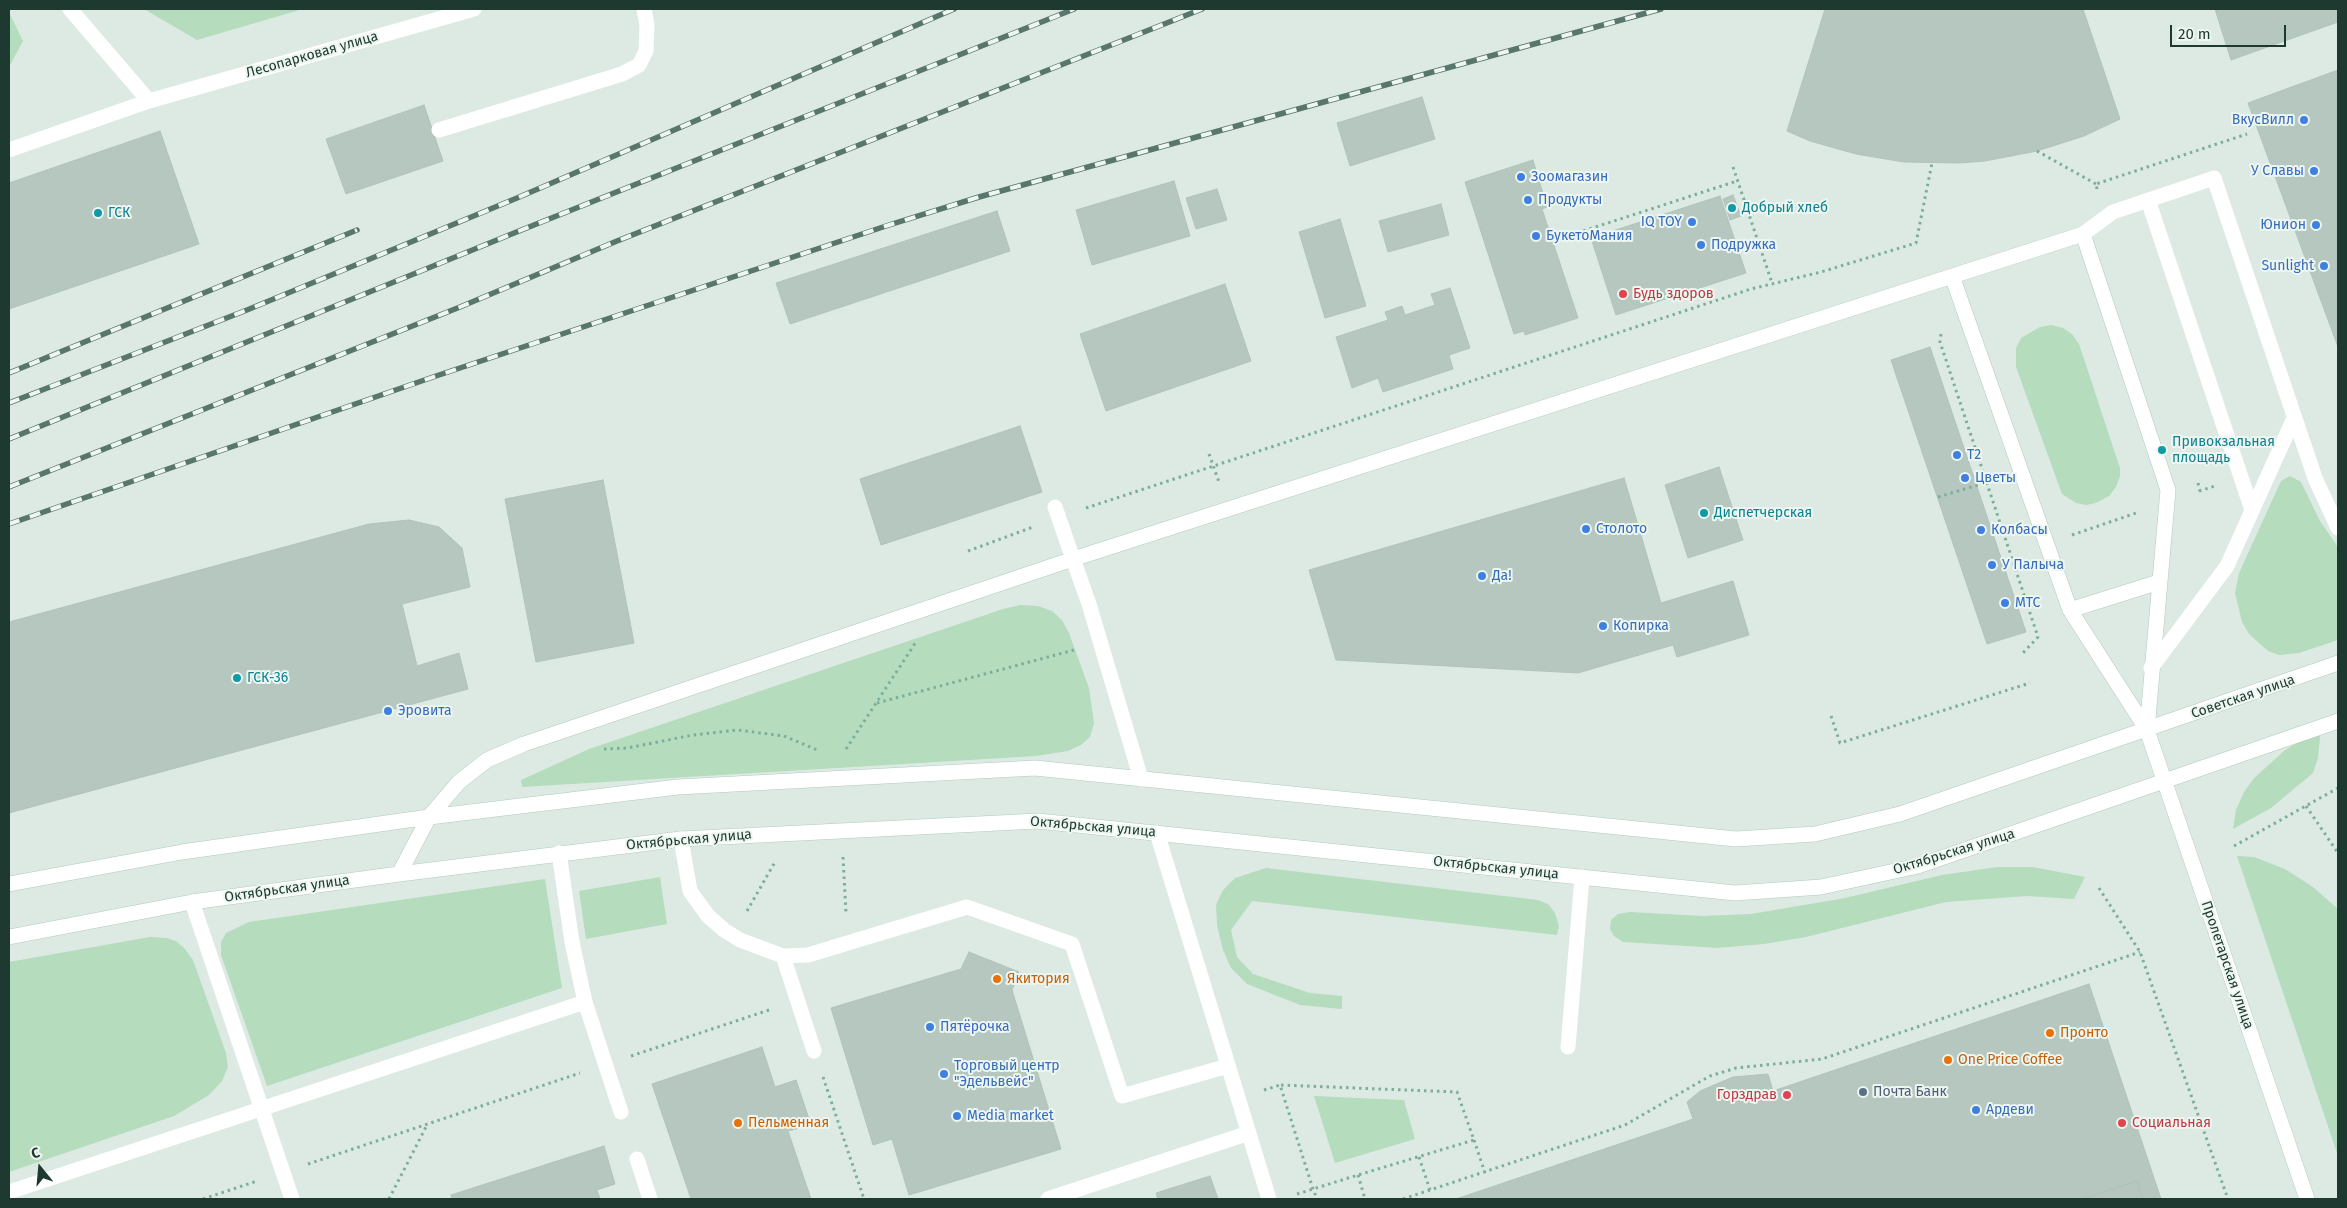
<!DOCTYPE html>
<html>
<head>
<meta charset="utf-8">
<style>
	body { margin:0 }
	#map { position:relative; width:2347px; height:1208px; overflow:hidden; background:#ddeae3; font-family:"Fira Sans",sans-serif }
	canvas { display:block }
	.frame { position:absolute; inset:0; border:10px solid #1e3930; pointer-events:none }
	.north { position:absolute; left:15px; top:1143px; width:50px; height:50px; -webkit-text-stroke:4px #edf6f1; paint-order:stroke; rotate:343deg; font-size:14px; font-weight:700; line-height:20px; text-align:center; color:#1e3930 }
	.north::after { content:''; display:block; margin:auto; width:18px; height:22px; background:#1e3930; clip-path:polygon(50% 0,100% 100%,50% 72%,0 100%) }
	.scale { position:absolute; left:2170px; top:25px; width:116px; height:22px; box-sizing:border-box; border:2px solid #1e3930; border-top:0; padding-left:6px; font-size:15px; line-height:18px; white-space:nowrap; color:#1e3930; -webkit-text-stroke:4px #edf6f1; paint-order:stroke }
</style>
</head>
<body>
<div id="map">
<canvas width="2347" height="1208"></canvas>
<div class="frame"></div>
<div class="north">С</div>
<div class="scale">20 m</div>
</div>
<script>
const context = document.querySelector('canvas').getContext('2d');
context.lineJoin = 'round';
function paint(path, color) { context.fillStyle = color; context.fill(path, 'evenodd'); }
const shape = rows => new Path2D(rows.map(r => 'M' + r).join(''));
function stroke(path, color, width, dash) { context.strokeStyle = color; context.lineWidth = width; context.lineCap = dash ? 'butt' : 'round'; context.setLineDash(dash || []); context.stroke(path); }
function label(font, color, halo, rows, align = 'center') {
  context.font = font + ' "Fira Sans",sans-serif'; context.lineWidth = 4; context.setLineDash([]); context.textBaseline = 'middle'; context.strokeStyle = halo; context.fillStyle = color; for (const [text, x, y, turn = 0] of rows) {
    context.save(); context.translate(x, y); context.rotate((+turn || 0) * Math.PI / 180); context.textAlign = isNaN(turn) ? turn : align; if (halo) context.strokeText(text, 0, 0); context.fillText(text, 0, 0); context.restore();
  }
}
paint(shape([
	[144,9,303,9,197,40],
	[9,12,23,41,9,67],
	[2051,325,2063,328,2072,334,2079,344,2120,468,2120,476,2116,487,2109,496,2096,503,2086,505,2076,503,2062,494,2016,367,2016,348,2021,338,2040,327],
	[2290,476,2301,482,2320,521,2338,547,2338,640,2299,653,2279,655,2268,651,2249,634,2242,622,2235,593,2239,573,2281,481],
	[1020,605,1038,606,1052,611,1062,620,1069,633,1089,688,1094,723,1090,737,1081,745,1068,751,1036,756,522,787,521,780,589,749,1003,609],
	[2321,727,2318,758,2313,773,2271,808,2233,829,2236,810,2244,792,2254,778,2284,751],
	[2237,856,2254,857,2285,869,2313,887,2338,909,2338,1156],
	[1997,867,2033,867,2085,877,2074,899,2027,896,1946,902,1806,937,1764,944,1718,948,1623,942,1614,936,1610,929,1611,920,1618,914,1630,912,1703,916,1751,914,1845,898,1942,875],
	[1266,868,1538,900,1548,904,1555,913,1559,926,1557,935,1252,901,1231,930,1237,957,1253,974,1310,993,1342,996,1342,1009,1300,1005,1247,984,1231,968,1223,950,1217,925,1216,905,1223,890,1235,878],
	[660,877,667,924,586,939,579,891],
	[545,879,562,988,267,1086,221,955,221,942,226,933,249,922],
	[150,937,167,938,176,941,185,949,193,960,226,1053,228,1067,222,1081,209,1095,174,1116,9,1172,9,962],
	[1314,1096,1404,1100,1415,1139,1335,1163]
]), '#b5dcbd');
const building = shape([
	[1825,9,2083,9,2120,119,2084,136,2037,151,1985,161,1959,163,1904,162,1856,154,1810,141,1787,131,1825,9],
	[2215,9,2338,9,2338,22,2231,60,2215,9],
	[2338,70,2338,347,2248,103,2338,70],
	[1422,97,1435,139,1350,166,1337,123,1422,97],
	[424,105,443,161,346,194,326,139,424,105],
	[160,131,199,244,9,309,9,183,160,131],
	[1533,160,1547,207,1542,209,1578,318,1525,335,1524,331,1514,334,1465,182,1533,160],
	[1174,181,1190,236,1092,265,1076,210,1174,181],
	[1217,189,1227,220,1196,229,1186,198,1217,189],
	[1733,195,1741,216,1730,220,1723,199,1733,195],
	[1720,196,1746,273,1616,315,1591,238,1720,196],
	[1441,204,1449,235,1388,252,1379,221,1441,204],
	[997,211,1010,251,790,324,776,283,997,211],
	[1340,219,1366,306,1325,318,1299,232,1340,219],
	[1225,284,1251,361,1106,411,1080,334,1225,284],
	[1450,288,1470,348,1449,355,1453,369,1383,392,1378,378,1352,388,1336,337,1388,320,1385,312,1402,306,1405,315,1435,305,1431,294,1450,288],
	[1930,347,2026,632,1987,644,1891,360,1930,347],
	[1020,426,1042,492,881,545,860,479,1020,426],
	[1719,467,1743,540,1688,558,1665,485,1719,467],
	[1624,478,1661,603,1733,581,1749,635,1677,657,1673,645,1578,673,1336,660,1309,570,1624,478],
	[603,480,634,643,536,662,505,499,603,480],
	[409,520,439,527,462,548,470,587,402,604,417,666,459,653,468,689,9,813,9,622,369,524,409,520],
	[969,952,1019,972,1012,990,1061,1149,909,1195,892,1139,873,1145,831,1008,961,969,969,952],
	[2089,984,2161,1199,2143,1199,2137,1181,2081,1199,1456,1199,1693,1119,1687,1102,1700,1091,1733,1077,1768,1074,1773,1091,2089,984],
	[762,1047,775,1087,796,1080,811,1125,788,1131,811,1199,691,1199,652,1084,762,1047],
	[604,1146,615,1184,597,1190,600,1199,452,1199,451,1195,604,1146],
	[1210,1176,1218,1199,1158,1199,1156,1193,1210,1176],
	[2137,1181,2143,1199,2081,1199,2137,1181]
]);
paint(building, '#b5c7bf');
stroke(building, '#b0c3ba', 1);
const secondary = shape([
	[1952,276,2070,610,2147,730,2307,1199],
	[2070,610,2159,582],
	[399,874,429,817,459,782,487,760,524,744,1073,559,2083,234,2168,490,2147,730],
	[9,884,182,852,429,817,678,787,1035,768,1736,839,1815,834,1900,814,2338,663],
	[9,937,192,902,399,874,681,839,1038,821,1735,893,1821,887,1918,866,2338,721]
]);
stroke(secondary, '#b0cabf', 16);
stroke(shape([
	[2037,151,2096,184],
	[1733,167,1772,283],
	[2097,189,2096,184,2247,134],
	[1571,235,1737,181],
	[1941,334,1940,342,2038,637,2021,655],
	[1209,454,1219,482],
	[2198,483,2200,491],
	[2199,491,2215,486],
	[1938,497,1988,482],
	[1086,508,1751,289,1821,272,1916,243,1932,163],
	[2072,535,2139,512],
	[968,551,1033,527],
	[877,703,1074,650],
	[1831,716,1840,743,2030,683],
	[604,749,627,748,693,735,738,730,784,736,820,751],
	[846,749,916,642],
	[2306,806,2338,853],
	[2234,846,2338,788],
	[843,857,846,913],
	[2099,888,2140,952,2228,1199],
	[747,911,775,862],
	[631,1056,772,1009],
	[823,1077,864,1199],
	[1264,1090,1280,1085],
	[1474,1140,1485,1173],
	[1419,1157,1430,1190],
	[308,1164,580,1073],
	[1358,1175,1365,1199],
	[1297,1194,1313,1189,1358,1175,1474,1140,1457,1092,1280,1085,1313,1189,1317,1199],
	[203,1199,257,1181],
	[389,1199,427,1125],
	[1403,1199,1625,1125,1710,1076,1736,1068,1822,1059,2140,952]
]), '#7caf9b', 3, [2.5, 4]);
stroke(shape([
	[439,130,622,74,639,65,646,51,647,25,644,9],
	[2148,200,2252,510],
	[2083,234,2113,212,2214,178,2315,478,2338,528],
	[1055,507,1073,559],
	[2151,668,2227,566,2294,418],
	[1157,833,1269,1199],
	[681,839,690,891,708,916,724,930,740,940,783,956,808,955,967,907,1072,944,1122,1096,1228,1066],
	[559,853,572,942,585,1002,621,1112],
	[192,902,292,1199],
	[783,956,814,1051],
	[1568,1047,1582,877],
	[637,1159,650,1199],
	[9,1192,585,1002],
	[1048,1199,1249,1133]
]), '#fff', 15);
stroke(shape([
	[70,9,149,101],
	[9,150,149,101,474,9],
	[1073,559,1089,604,1141,779]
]), '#fff', 15);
stroke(secondary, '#fff', 15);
const rail = shape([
	[9,373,357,230],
	[9,403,247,310,517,198,954,9],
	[9,439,519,231,1074,9],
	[9,487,460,307,617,241,1202,9],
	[9,524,436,376,889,225,979,197,1661,9]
]);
stroke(rail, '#58766c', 5.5);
stroke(rail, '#edf6f1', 4, [11]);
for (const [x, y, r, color] of [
	[2304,120,5,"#3f7fe0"],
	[2314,171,5,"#3f7fe0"],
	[1521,177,5,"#3f7fe0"],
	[1528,200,5,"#3f7fe0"],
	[1732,208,5,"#0f9aa8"],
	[98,213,5,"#0f9aa8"],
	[1692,222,5,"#3f7fe0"],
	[2316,225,5,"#3f7fe0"],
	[1536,236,5,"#3f7fe0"],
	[1701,245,5,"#3f7fe0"],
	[2324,266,5,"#3f7fe0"],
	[1623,294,5,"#e0444e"],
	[2162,450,5,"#0f9aa8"],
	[1957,455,5,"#3f7fe0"],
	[1965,478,5,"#3f7fe0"],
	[1704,513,5,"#0f9aa8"],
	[1586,529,5,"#3f7fe0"],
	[1981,530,5,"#3f7fe0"],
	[1992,565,5,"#3f7fe0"],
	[1482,576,5,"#3f7fe0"],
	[2005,603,5,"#3f7fe0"],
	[1603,626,5,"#3f7fe0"],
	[237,678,5,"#0f9aa8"],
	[388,711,5,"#3f7fe0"],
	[997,979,5,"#e8710a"],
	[930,1027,5,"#3f7fe0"],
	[2050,1033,5,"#e8710a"],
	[1948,1060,5,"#e8710a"],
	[944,1074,5,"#3f7fe0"],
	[1863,1092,5,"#5c6f8a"],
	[1787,1095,5,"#e0444e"],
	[1976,1110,5,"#3f7fe0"],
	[957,1116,5,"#3f7fe0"],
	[738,1123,5,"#e8710a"],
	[2122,1123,5,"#e0444e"]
]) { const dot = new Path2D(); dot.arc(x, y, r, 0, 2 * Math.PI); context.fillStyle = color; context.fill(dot); stroke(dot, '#edf6f1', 2); }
label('14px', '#1e3930', '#edf6f1', [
	["Лесопарковая улица",312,55,-16],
	["Советская улица",2243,697,-19],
	["Октябрьская улица",1093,827,5],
	["Октябрьская улица",689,840,-5],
	["Октябрьская улица",1954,852,-17],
	["Октябрьская улица",1496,868,6],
	["Октябрьская улица",287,889,-8],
	["Пролетарская улица",2227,965,71]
]);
label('14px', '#366cbe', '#edf6f1', [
	["ВкусВилл",2294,120,"right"],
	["У Славы",2304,171,"right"],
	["Зоомагазин",1531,177],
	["Продукты",1538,200],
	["IQ TOY",1682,222,"right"],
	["Юнион",2306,225,"right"],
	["БукетоМания",1546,236],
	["Подружка",1711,245],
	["Sunlight",2314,266,"right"],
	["T2",1967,455],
	["Цветы",1975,478],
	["Столото",1596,529],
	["Колбасы",1991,530],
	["У Палыча",2002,565],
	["Да!",1492,576],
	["МТС",2015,603],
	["Копирка",1613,626],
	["Эровита",398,711],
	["Пятёрочка",940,1027],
	["Торговый центр",954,1066],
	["\"Эдельвейс\"",954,1082],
	["Ардеви",1986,1110],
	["Media market",967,1116]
], 'left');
label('14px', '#0d838f', '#edf6f1', [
	["Добрый хлеб",1742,208],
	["ГСК",108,213],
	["Привокзальная",2172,442],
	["площадь",2172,458],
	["Диспетчерская",1714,513],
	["ГСК-36",247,678]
], 'left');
label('14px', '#be3a42', '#edf6f1', [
	["Будь здоров",1633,294],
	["Горздрав",1777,1095,"right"],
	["Социальная",2132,1123]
], 'left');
label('14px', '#c56008', '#edf6f1', [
	["Якитория",1007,979],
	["Пронто",2060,1033],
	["One Price Coffee",1958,1060],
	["Пельменная",748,1123]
], 'left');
label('14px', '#4e5e75', '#edf6f1', [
	["Почта Банк",1873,1092]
], 'left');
</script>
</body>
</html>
